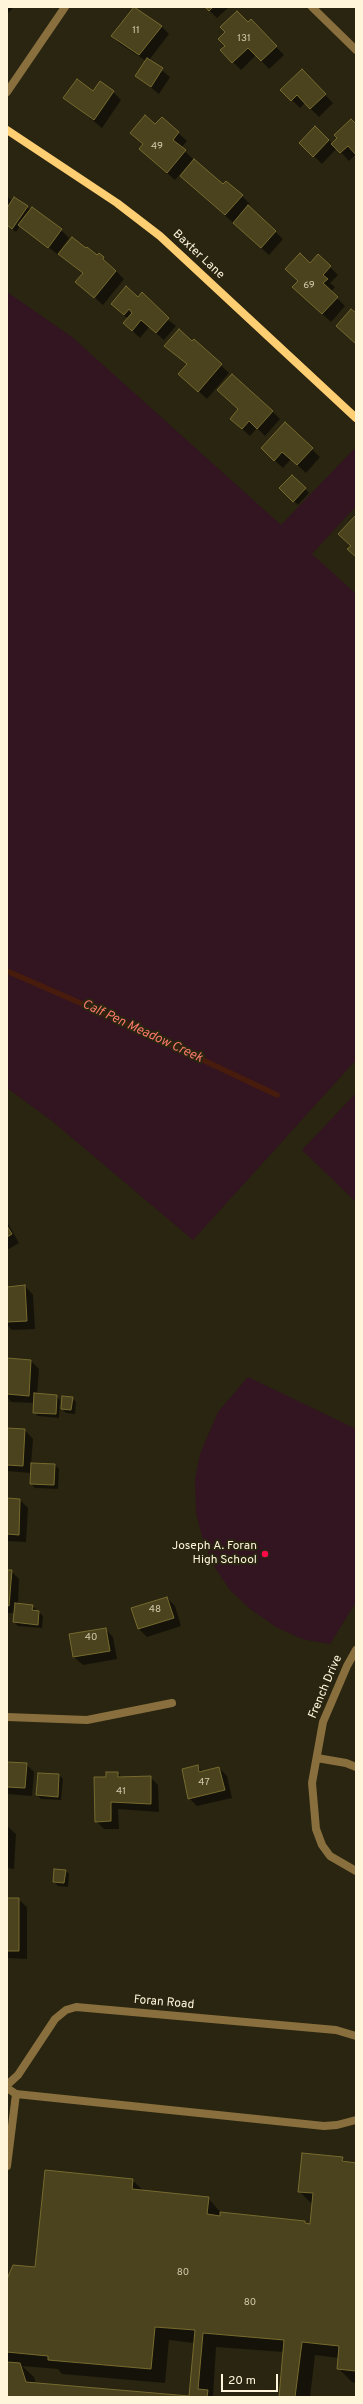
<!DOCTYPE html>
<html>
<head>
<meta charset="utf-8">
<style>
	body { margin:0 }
	#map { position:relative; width:363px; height:2404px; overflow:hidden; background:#292511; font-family:Overpass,sans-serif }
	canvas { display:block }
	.frame { position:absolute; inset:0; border:8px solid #fef5da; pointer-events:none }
	.scale { position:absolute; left:221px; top:2374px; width:57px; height:18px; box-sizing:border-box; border:2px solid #fef5da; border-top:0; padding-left:5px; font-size:12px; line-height:14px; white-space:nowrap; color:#fef5da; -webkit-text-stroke:3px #292511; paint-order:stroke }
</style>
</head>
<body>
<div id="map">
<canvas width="363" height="2404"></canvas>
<div class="frame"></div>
<div class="scale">20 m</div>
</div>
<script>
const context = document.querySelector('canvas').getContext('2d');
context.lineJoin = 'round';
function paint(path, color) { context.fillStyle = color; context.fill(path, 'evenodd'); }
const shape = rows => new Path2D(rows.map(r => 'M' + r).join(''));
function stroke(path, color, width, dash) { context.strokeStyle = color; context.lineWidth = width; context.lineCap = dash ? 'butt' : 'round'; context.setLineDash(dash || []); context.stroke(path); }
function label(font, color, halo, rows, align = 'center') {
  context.font = font + ' Overpass,sans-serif'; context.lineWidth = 4; context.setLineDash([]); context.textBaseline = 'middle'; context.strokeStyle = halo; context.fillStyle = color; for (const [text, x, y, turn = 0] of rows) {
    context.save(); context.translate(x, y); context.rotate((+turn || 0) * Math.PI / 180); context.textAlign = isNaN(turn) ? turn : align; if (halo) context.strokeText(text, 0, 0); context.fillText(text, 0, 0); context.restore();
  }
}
paint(shape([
	[7,292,72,337,281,525,356,447,356,506,312,554,356,594,356,1060,193,1240,52,1121,7,1088],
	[356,1093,356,1202,302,1150],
	[248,1377,356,1429,356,1602,330,1644,302,1639,276,1627,249,1608,230,1590,214,1566,203,1540,196,1513,195,1479,200,1454,218,1412]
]), '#331421');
paint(shape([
	[7,7,14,7,7,14],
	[206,7,229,7,217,18],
	[251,21,284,55,269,69,256,55,241,70,221,50],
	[121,22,161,26,169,34,149,60,170,77,159,94,136,76,146,61,120,44,112,36],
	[302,71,333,103,319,117,305,103,300,108,282,90],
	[93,92,113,92,121,100,102,128,65,98],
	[162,118,187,141,181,148,193,159,175,180,148,157,144,145,140,141],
	[356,125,356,154,349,161,337,148,322,164,301,143,315,128,333,144],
	[190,184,223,185,242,196,250,204,248,206,283,239,269,255],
	[7,196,12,201,27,207,61,230,69,238,60,251,61,252,97,256,99,254,124,279,103,305,77,282,84,274,20,226,16,232,7,225],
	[310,264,330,267,338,275,330,283,335,287,331,292,345,306,331,322,302,295,299,281],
	[139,298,176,326,164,340,149,327,140,338,124,323,128,319,120,312],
	[194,340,229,373,207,399,188,382,188,365,165,345,192,342],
	[272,411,280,419,265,436,257,428,250,436,231,419],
	[285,424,320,457,306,473,291,459,283,468,270,456],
	[292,476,309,493,298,505,281,488],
	[7,1222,19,1243,7,1250],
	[25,1286,33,1295,35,1329,12,1330,7,1325,7,1288],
	[7,1359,31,1361,39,1369,37,1394,56,1396,60,1400,59,1418,38,1416,34,1412,35,1403,11,1402,7,1397],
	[72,1398,76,1402,75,1414,66,1413,62,1409],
	[7,1429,25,1430,33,1439,31,1464,55,1465,59,1469,58,1489,35,1488,31,1484,31,1473,7,1471],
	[7,1499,20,1500,28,1508,26,1542,7,1541],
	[7,1571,11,1571,19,1579,18,1604,32,1606,39,1612,43,1616,42,1628,18,1626,14,1622,15,1613,7,1613],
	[167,1598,175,1606,181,1626,147,1637,139,1629,133,1608],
	[105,1629,113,1637,117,1659,83,1665,74,1657,71,1635],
	[7,1763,26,1764,34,1772,32,1796,7,1794],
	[197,1766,203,1772,219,1768,227,1776,232,1798,197,1806,189,1798],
	[118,1773,123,1778,150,1777,158,1785,159,1812,118,1809,119,1829,104,1829,96,1821,107,1778],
	[39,1774,59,1775,63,1779,61,1800,41,1799,37,1795],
	[7,1826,16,1834,14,1869,7,1868],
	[65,1870,69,1874,68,1887,58,1886,54,1882],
	[7,1899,18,1899,27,1907,27,1959,7,1958],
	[342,2158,347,2163,356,2164,356,2383,352,2382,338,2368,339,2358,315,2355,310,2397,280,2397,284,2352,216,2347,213,2397,190,2397,194,2343,169,2340,165,2383,62,2374,58,2369,22,2366,34,2377,36,2384,189,2397,7,2397,7,2282,36,2268,132,2180,144,2191,208,2198,222,2214,305,2222,311,2225,313,2205,299,2191]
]), '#0007');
stroke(shape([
	[7,971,110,1016,277,1095]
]), '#481c0c', 5.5);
const building = shape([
	[134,7,162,26,139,55,111,36,134,7],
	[205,7,213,7,209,11,205,7],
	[237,11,248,22,251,19,277,46,261,61,248,48,232,63,220,50,225,46,218,39,225,32,220,27,237,11],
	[147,58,163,68,151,87,135,76,147,58],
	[302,69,326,94,310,109,297,95,291,101,280,90,302,69],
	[77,79,93,91,100,81,114,91,94,120,63,98,77,79],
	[145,115,155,124,162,117,179,132,173,140,186,150,167,173,139,149,143,144,130,133,145,115],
	[351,119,356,124,356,155,348,146,340,153,331,144,337,138,334,135,351,119],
	[315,126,329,140,313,157,299,143,315,126],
	[194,159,223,184,226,181,243,195,225,215,180,176,194,159],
	[14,197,28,206,12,229,7,225,7,208,14,197],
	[248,205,276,231,261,248,233,223,248,205],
	[32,207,62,229,48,248,18,225,32,207],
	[72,237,86,248,87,247,97,255,99,253,104,257,103,259,116,271,94,298,75,282,83,273,58,254,72,237],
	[300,253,310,263,318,254,331,266,323,275,328,279,323,283,338,297,322,314,292,287,298,281,285,269,300,253],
	[126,286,138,297,142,292,169,318,156,333,141,320,132,331,123,323,132,313,129,309,124,315,111,304,126,286],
	[351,309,356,313,356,344,336,326,351,309],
	[179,329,192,341,194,339,222,364,198,392,178,374,187,364,164,346,179,329],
	[232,374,273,411,257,429,249,421,242,429,230,419,238,409,217,390,232,374],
	[285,422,313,448,297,465,282,452,274,461,261,448,285,422],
	[292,475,306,488,293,502,279,488,292,475],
	[356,515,356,557,347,549,351,546,338,534,356,515],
	[7,1226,12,1234,7,1237,7,1226],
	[25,1285,27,1321,7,1322,7,1287,25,1285],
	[7,1358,31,1360,29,1396,7,1394,7,1358],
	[34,1393,57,1395,56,1414,33,1413,34,1393],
	[62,1396,73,1397,71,1410,61,1409,62,1396],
	[7,1428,25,1429,23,1466,7,1465,7,1428],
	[31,1463,55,1464,54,1485,30,1484,31,1463],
	[7,1498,20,1499,19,1535,7,1534,7,1498],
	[7,1570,12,1570,9,1606,7,1605,7,1570],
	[167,1597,174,1618,138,1629,131,1608,167,1597],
	[15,1603,33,1605,32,1610,39,1611,38,1625,13,1622,15,1603],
	[106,1628,110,1651,73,1657,69,1634,106,1628],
	[7,1762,27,1763,25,1788,7,1787,7,1762],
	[198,1765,199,1772,219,1767,225,1790,188,1799,182,1769,198,1765],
	[106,1772,118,1772,118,1777,151,1776,151,1804,111,1802,111,1821,95,1822,94,1777,106,1777,106,1772],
	[38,1773,59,1774,58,1797,36,1795,38,1773],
	[54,1869,66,1870,64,1883,53,1882,54,1869],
	[7,1898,19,1898,19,1951,7,1951,7,1898],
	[302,2153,343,2157,342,2161,356,2163,356,2371,337,2369,339,2346,302,2342,295,2397,279,2397,284,2340,203,2333,198,2389,208,2390,207,2397,7,2397,7,2362,20,2363,26,2382,189,2396,195,2330,155,2327,151,2369,48,2360,48,2356,7,2352,7,2279,13,2265,35,2267,45,2170,133,2179,132,2189,209,2197,207,2214,220,2216,220,2212,305,2221,305,2223,310,2224,313,2193,298,2192,302,2153]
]);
paint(building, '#4a431d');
stroke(building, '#766a2f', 1);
stroke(shape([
	[7,2166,16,2094]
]), '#886f3d', 8);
stroke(shape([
	[312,7,356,50],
	[7,92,65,7],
	[356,1650,347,1666,323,1722,312,1783,316,1829,322,1845,330,1856,356,1871],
	[7,1717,87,1720,172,1703],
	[317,1758,346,1763,356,1767],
	[7,2085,18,2075,55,2019,66,2010,76,2007,336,2030,356,2036],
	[7,2088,16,2094,324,2126,337,2125,356,2120]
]), '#886f3d', 8);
stroke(shape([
	[7,130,117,203,160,236,356,418]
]), '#fdce72', 8);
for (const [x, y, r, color] of [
	[265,1554,4,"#fc094a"]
]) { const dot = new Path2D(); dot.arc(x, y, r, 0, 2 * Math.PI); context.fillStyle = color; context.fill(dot); stroke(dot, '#292511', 1.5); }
label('10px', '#d1c8ab', null, [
	["11",136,31],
	["131",244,39],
	["49",157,147],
	["69",309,286],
	["48",155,1610],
	["40",91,1638],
	["47",204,1783],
	["41",121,1792],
	["80",183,2273],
	["80",250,2303]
]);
label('12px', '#fef5da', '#292511', [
	["Baxter Lane",198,255,43],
	["French Drive",326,1687,-67],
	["Foran Road",164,2003,5]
]);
label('12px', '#fef5da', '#292511', [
	["Joseph A. Foran",257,1547],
	["High School",257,1561]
], 'right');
label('italic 13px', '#fd7869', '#292511', [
	["Calf Pen Meadow Creek",142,1032,25]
]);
</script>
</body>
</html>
